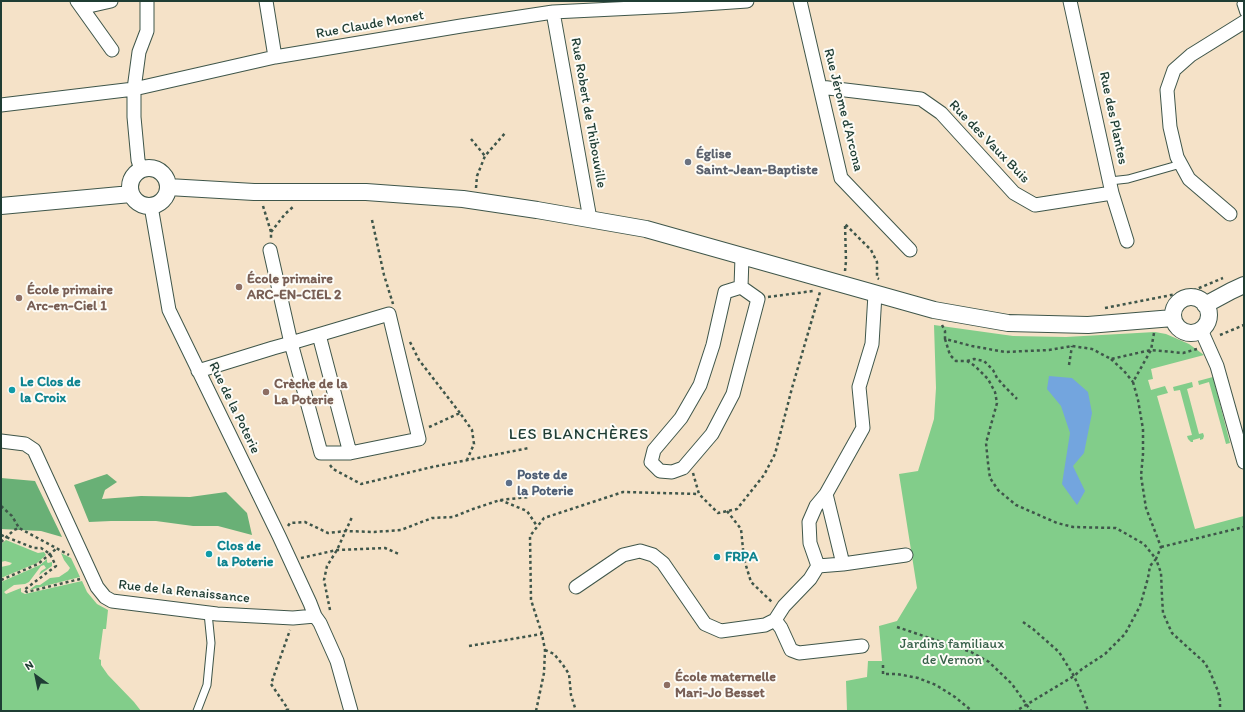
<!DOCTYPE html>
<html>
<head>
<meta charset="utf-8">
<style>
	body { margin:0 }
	#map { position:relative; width:1245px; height:712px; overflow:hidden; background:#f5e2c8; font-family:Itim,sans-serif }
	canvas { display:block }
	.frame { position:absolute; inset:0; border:2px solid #1f3d34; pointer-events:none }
	.north { position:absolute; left:16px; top:656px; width:40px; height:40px; -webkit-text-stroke:3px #fdfcf7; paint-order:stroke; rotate:327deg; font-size:11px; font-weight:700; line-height:16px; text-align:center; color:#1f3d34 }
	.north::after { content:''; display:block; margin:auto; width:14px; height:18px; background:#1f3d34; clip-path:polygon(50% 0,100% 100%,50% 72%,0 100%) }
</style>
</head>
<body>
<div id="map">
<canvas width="1245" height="712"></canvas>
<div class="frame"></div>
<div class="north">N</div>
</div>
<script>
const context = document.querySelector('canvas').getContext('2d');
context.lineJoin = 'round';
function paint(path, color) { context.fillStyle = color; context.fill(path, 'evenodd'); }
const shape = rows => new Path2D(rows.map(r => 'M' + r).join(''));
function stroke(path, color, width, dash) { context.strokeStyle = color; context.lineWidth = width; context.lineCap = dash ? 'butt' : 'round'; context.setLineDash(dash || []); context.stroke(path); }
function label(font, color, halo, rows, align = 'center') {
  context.font = font + ' Itim,sans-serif'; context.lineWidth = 4; context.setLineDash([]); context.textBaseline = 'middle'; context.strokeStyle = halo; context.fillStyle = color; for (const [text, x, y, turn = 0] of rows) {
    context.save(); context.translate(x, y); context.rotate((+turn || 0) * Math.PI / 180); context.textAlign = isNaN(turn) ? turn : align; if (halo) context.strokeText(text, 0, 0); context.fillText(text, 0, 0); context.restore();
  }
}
paint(shape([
	[934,325,1013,336,1066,337,1155,332,1166,334,1189,344,1204,355,1151,369,1153,379,1148,380,1151,390,1165,386,1168,393,1157,396,1195,529,1244,516,1244,711,847,711,846,681,867,677,868,661,882,661,879,626,897,621,917,588,899,474,918,471,934,419,936,388],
	[1213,377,1230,443,1226,444,1209,382,1199,385,1198,381],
	[1192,382,1193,387,1187,389,1199,434,1203,433,1204,436,1203,439,1200,440,1200,438,1193,440,1193,442,1191,442,1188,439,1187,436,1192,435,1180,390,1174,391,1173,387],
	[6,540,33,551,38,553,44,552,46,555,37,563,1,578,1,567,10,565,12,563,5,561,1,562,1,544],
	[61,553,71,558,80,577,29,590,36,585,40,585,50,578,59,577,68,571,70,568,64,560],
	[47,559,47,562,48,563,52,562,52,566,39,575,41,571,46,568,44,565,41,566,29,582,25,584,14,585,4,592,6,594,21,588,21,592,25,594,82,581,87,592,97,604,108,610,106,629,103,629,99,659,101,660,101,665,108,675,134,702,141,711,1,711,1,582,40,565]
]), '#82cd8a');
paint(shape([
	[107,474,117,482,105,490,102,499,141,496,190,497,226,492,247,513,252,535,218,526,193,526,156,521,111,521,89,522,74,485],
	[1,478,35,481,62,537,41,531,1,529]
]), '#69b076');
paint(shape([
	[1049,376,1072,378,1088,392,1092,413,1084,453,1073,466,1085,491,1077,505,1062,484,1070,433,1061,406,1047,389]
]), '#73a5de');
const service = shape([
	[1241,4,1244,13],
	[1110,181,1128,179,1181,164],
	[197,711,207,685,211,643,208,613]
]);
const minor = shape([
	[77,1,112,50],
	[266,1,275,57],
	[800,1,841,178,910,250],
	[1070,1,1112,193,1127,241],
	[81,6,89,6,111,1],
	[553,12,590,219],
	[820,87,921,99,941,113,1014,193,1035,205,1112,193],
	[1,105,134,89,275,57,461,26,553,12,675,6,747,1],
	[141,170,138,160,134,117,134,89,139,52,147,31,147,1],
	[151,206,169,310,279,536,310,603,315,616,320,623,337,661,351,711],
	[1230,214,1189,179,1177,157,1170,127,1167,90,1174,70,1191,55,1244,22],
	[741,287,758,299,733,394,712,434,683,468,672,472,660,471,651,462,654,450,681,418,700,385,713,345,725,292,741,287],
	[741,287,742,257],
	[1201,330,1217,366,1244,462],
	[319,335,350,453],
	[198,371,218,365,273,348,291,343,389,314,419,439,350,453,321,453,291,343,270,250],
	[1,441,25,444,34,450,97,587,105,597,112,601,217,614,293,618,315,616],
	[826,494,863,428,859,387,872,344,875,294],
	[843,564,826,494,816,506,809,522,810,543,818,566,843,564,906,555],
	[818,566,810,579,784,606,775,620,781,628,791,650,799,653,862,646],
	[576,587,623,555,640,551,653,555,663,563,705,624,721,631,765,625,775,620]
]);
const tertiary = shape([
	'130 187a19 19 0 1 1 38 0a19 19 0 1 1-38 0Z',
	[168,187,254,192,366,192,463,199,537,210,646,229,934,310,1008,323,1088,325,1173,318],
	[1,206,131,194],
	'1173 315a18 18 0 1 1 36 0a18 18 0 1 1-36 0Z',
	[1205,305,1231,291,1244,285]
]);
stroke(service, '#3f564a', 9);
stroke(minor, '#3f564a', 15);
stroke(tertiary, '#3f564a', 18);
stroke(shape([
	[471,139,485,156],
	[476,188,477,176,485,156,506,132],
	[263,206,271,232,271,240],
	[372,220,384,275,393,304],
	[271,232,285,214,294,206],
	[845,271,846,261,845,224,871,250,877,262,877,278,879,279],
	[768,297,813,291],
	[1105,308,1192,291,1223,278],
	[942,325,945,331,945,339,972,346,1005,352,1049,350,1072,346,1092,349,1111,359,1151,350,1183,353,1197,349],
	[1154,333,1151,350,1133,382,1138,400,1143,429,1143,454,1141,476,1146,508,1161,547,1156,559,1161,573,1162,597,1163,613,1172,633,1205,663,1210,672,1218,691,1220,700,1220,711],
	[1220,335,1244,325],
	[945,339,950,355,956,361,967,361,975,366,988,379,995,392,997,403,986,443,988,463,990,478,998,490,1016,505,1057,523,1073,527,1116,528,1144,544,1156,559,1150,566,1148,578,1140,606,1125,634,1105,654,1082,669,1074,676,1016,711],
	[410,342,419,360,460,413],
	[1111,359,1124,371,1133,382],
	[967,361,974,359,984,361,993,370,997,378,1006,388,1017,399],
	[1069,365,1072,346],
	[429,427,460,413,472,430,474,444,467,460],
	[330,465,333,469,361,484,432,467,529,448],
	[693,473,699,494,718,513,737,509,764,475,775,454,792,388,820,292],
	[500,500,527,511,537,526],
	[1,506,12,516,19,528],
	[727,511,741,529,744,559,751,582,772,602],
	[288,526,290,523,305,522,328,533,346,531,374,532,401,530,432,518,453,517,473,509,500,500,529,497],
	[1,535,34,548,41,548,50,554,56,566,24,590,27,592,80,579],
	[1,542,14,530,19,528,69,555],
	[1161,547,1244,527],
	[301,558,337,550,385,548,399,554],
	[1,580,38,564,56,549],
	[330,610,324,580,327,566,337,550,352,517],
	[1023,622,1033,629,1059,652,1074,676,1084,699,1088,711],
	[897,627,971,652,989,662,1012,684,1031,711],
	[469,646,542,634],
	[545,650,554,654,563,665,569,674,571,695,576,711],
	[883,665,883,674,897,674,918,678,936,685,955,697,972,711],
	[286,711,288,709,271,684,290,630],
	[536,711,544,673,545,650,542,634,531,600,530,536,544,518,623,492,699,494]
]), '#3f564a', 2.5, [3, 3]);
stroke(service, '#fff', 7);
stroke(minor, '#fff', 13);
stroke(tertiary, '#fff', 16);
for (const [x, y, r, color] of [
	[688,162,4,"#6b7280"],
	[239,287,4,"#8d6e63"],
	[19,298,4,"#8d6e63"],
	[12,390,4,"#0f9aa8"],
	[266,392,4,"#8d6e63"],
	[509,483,4,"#5c6f8a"],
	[209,554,4,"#0f9aa8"],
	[717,557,4,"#0f9aa8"],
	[667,685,4,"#8d6e63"]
]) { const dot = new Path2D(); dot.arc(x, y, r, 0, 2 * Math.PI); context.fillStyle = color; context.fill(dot); stroke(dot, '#fdfcf7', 1.5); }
label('14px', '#1f3d34', '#fdfcf7', [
	["Rue Claude Monet",370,25,-10],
	["Rue Jérome d'Arcona",843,110,76],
	["Rue Robert de Thibouville",588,113,80],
	["Rue des Plantes",1113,118,78],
	["Rue des Vaux Buis",989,142,46],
	["Rue de la Poterie",234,408,64],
	["Rue de la Renaissance",184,592,6]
]);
label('bold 14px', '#5b616d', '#fdfcf7', [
	["Église",696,154],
	["Saint-Jean-Baptiste",696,170]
], 'left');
label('bold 14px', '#785e54', '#fdfcf7', [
	["École primaire",247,279],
	["ARC-EN-CIEL 2",247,295],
	["École primaire",27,290],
	["Arc-en-Ciel 1",27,306],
	["Crèche de la",274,384],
	["La Poterie",274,400],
	["École maternelle",675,677],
	["Mari-Jo Besset",675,693]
], 'left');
label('bold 14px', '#0d838f', '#fdfcf7', [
	["Le Clos de",20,382],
	["la Croix",20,398],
	["Clos de",217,546],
	["la Poterie",217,562],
	["FRPA",725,557]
], 'left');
label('bold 14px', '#4e5e75', '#fdfcf7', [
	["Poste de",517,475],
	["la Poterie",517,491]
], 'left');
label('14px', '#38614a', '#fdfcf7', [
	["Jardins familiaux",952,644],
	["de Vernon",952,660]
]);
context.letterSpacing = '1px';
label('16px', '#1f3d34', '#fdfcf7', [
	["LES BLANCHÈRES",579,435]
]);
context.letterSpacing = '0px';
</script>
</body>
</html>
